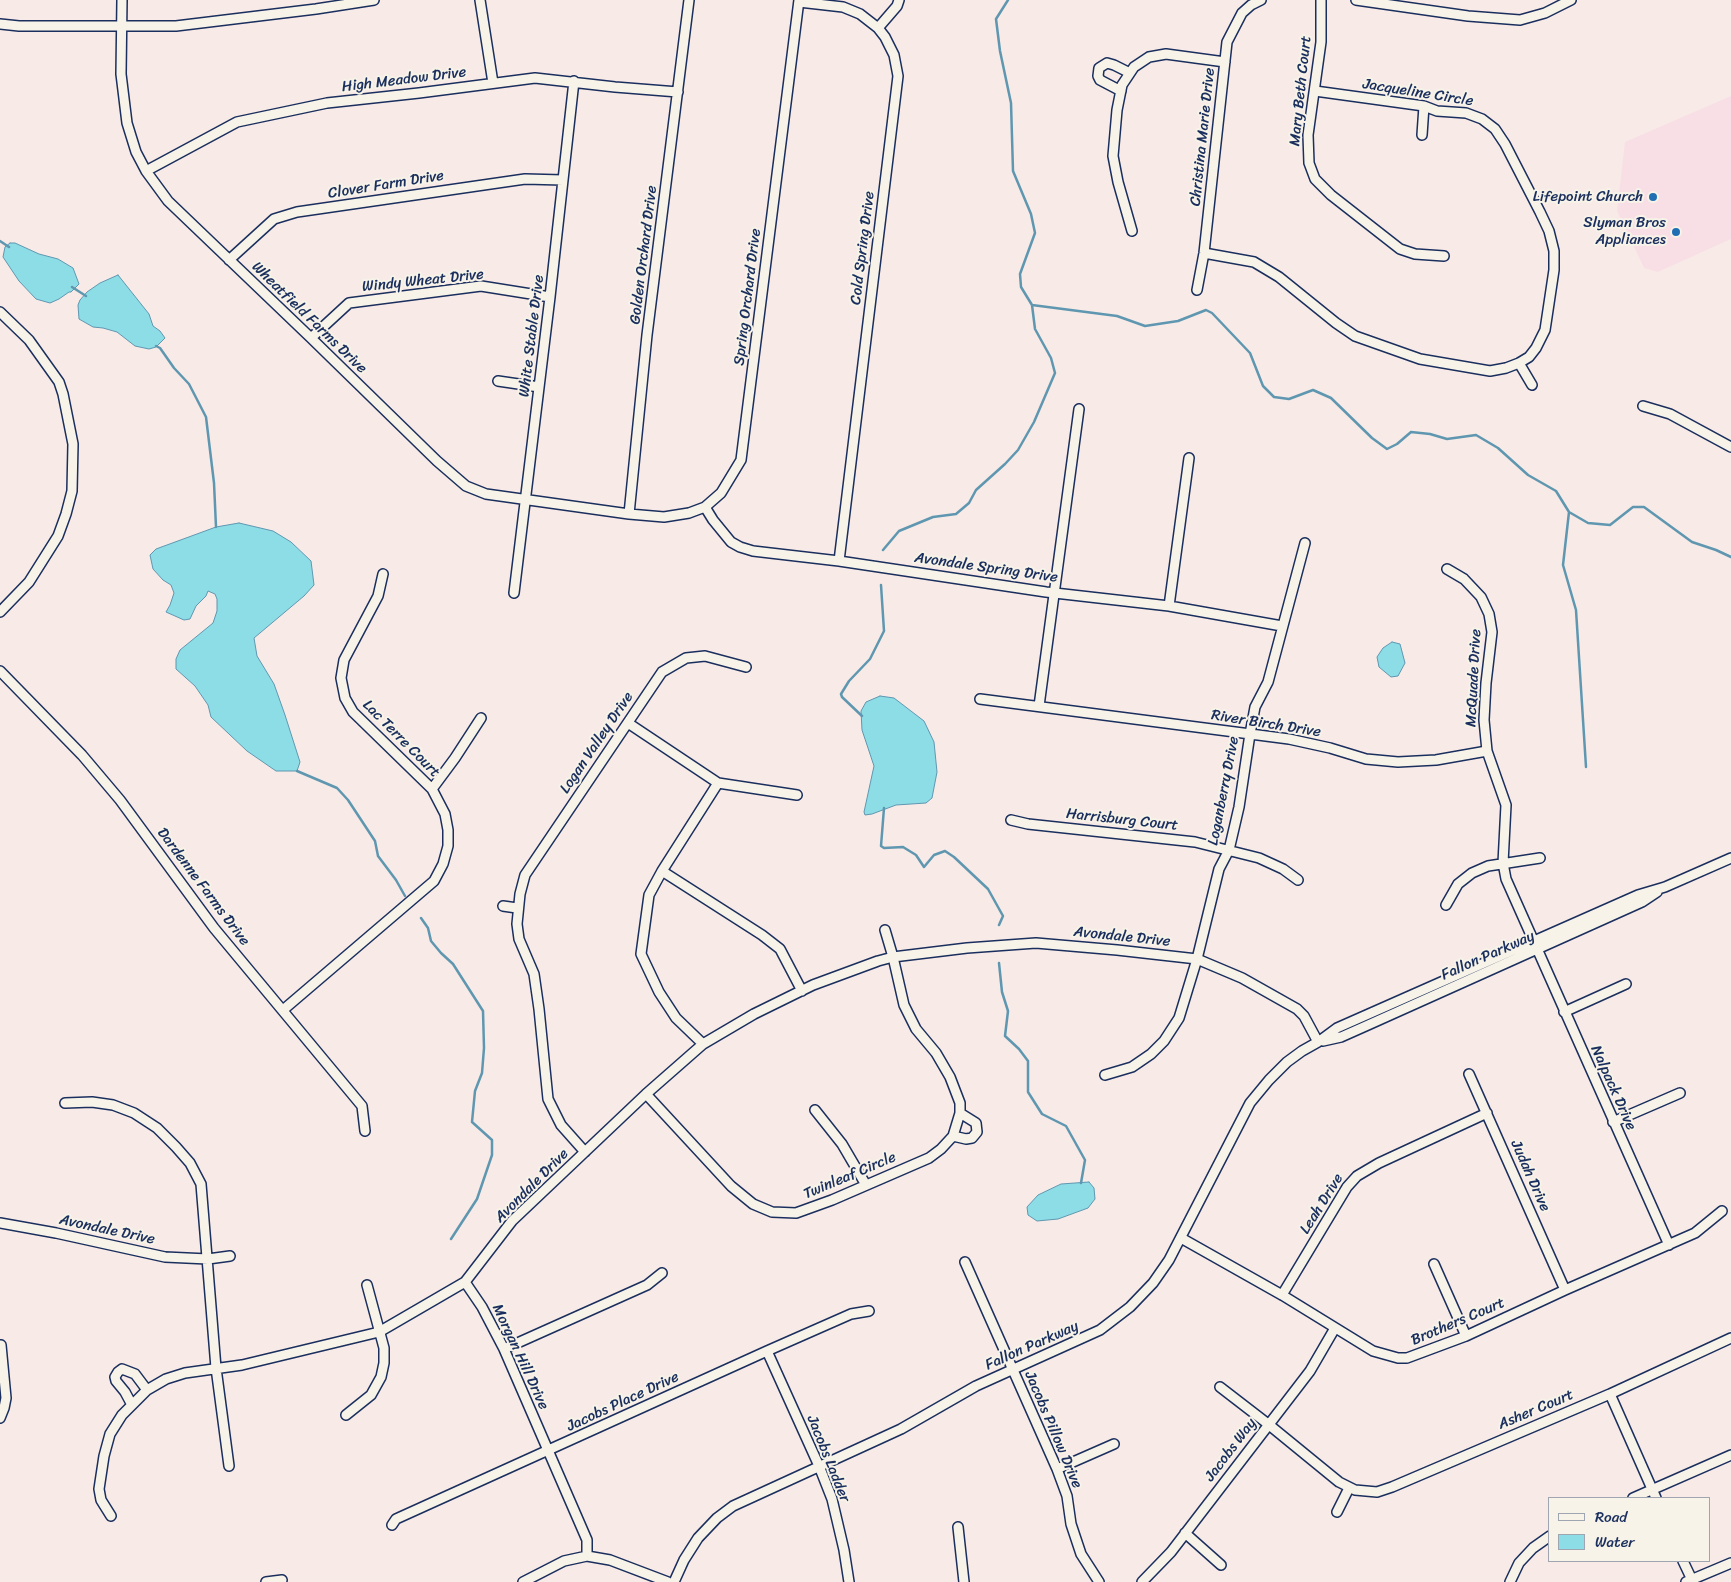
<!DOCTYPE html>
<html>
<head>
<meta charset="utf-8">
<style>
	body { margin:0 }
	#map { position:relative; width:1731px; height:1582px; overflow:hidden; background:#f7eae7; font-family:Sriracha,sans-serif }
	canvas { display:block }
	.legend { position:absolute; left:1548px; top:1497px; width:162px; height:65px; box-sizing:border-box; background:#f7f3e8; border:1px solid #9fa5b1; margin:0; padding:6px 9px; list-style:none; font-size:15px; color:#1b2f5e }
	.legend li { display:flex; align-items:center; gap:10px; height:25px }
	.legend b { width:25px; border:1px solid #9fa5b1 }
</style>
</head>
<body>
<div id="map">
<canvas width="1731" height="1582"></canvas>
<ul class="legend">
<li><b style="height:6px;background:#f7f3e8"></b>Road</li>
<li><b style="height:14px;background:#8ddde7"></b>Water</li>
</ul>
</div>
<script>
const context = document.querySelector('canvas').getContext('2d');
context.lineJoin = 'round';
function paint(path, color) { context.fillStyle = color; context.fill(path, 'evenodd'); }
const shape = rows => new Path2D(rows.map(r => 'M' + r).join(''));
function stroke(path, color, width, dash) { context.strokeStyle = color; context.lineWidth = width; context.lineCap = dash ? 'butt' : 'round'; context.setLineDash(dash || []); context.stroke(path); }
function label(font, color, halo, rows, align = 'center') {
  context.font = font + ' Sriracha,sans-serif'; context.lineWidth = 4; context.setLineDash([]); context.textBaseline = 'middle'; context.strokeStyle = halo; context.fillStyle = color; for (const [text, x, y, turn = 0] of rows) {
    context.save(); context.translate(x, y); context.rotate((+turn || 0) * Math.PI / 180); context.textAlign = isNaN(turn) ? turn : align; if (halo) context.strokeText(text, 0, 0); context.fillText(text, 0, 0); context.restore();
  }
}
paint(shape([
	[1731,96,1731,239,1658,272,1644,268,1617,211,1625,142]
]), '#f8dfe6');
const water = shape([
	[10,243,15,243,39,254,58,259,73,268,79,284,71,292,69,292,59,299,50,303,36,299,19,281,3,257,5,247,10,243],
	[118,275,149,314,153,326,160,331,165,338,156,347,149,349,135,346,117,332,103,328,93,327,79,319,78,305,80,300,87,292,100,283,118,275],
	[239,523,273,531,291,542,311,561,314,585,304,596,254,638,257,656,274,684,285,715,300,762,297,771,276,771,247,751,211,717,208,705,195,686,176,669,176,659,180,650,213,623,217,611,217,599,215,594,208,591,206,596,196,606,190,619,184,620,166,612,170,605,174,593,171,585,163,580,153,569,150,555,156,549,216,527,239,523],
	[1392,642,1400,644,1405,663,1398,676,1391,677,1379,667,1377,657,1383,648,1392,642],
	[880,696,894,698,924,721,934,742,937,772,932,798,926,803,896,805,872,814,865,815,864,812,874,766,862,730,861,711,866,702,880,696],
	[1089,1182,1094,1188,1095,1199,1088,1208,1058,1219,1037,1221,1028,1215,1027,1207,1038,1195,1061,1184,1089,1182]
]);
paint(water, '#8ddde7');
stroke(water, '#5f97b0', 1);
stroke(shape([
	[0,241,9,247],
	[72,287,86,296],
	[1032,305,1117,316,1145,326,1178,321,1206,310,1212,313,1250,353,1263,386,1274,397,1289,399,1313,390,1331,398,1372,438,1387,449,1397,444,1411,432,1430,434,1447,439,1476,435,1498,448,1528,475,1556,491,1569,512,1588,523,1610,525,1633,507,1644,507,1692,542,1716,550,1731,557],
	[156,346,160,348,174,368,189,384,206,417,214,483,216,527],
	[1569,512,1563,565,1576,610,1586,767],
	[883,550,899,531,933,517,956,514,969,503,976,490,1005,464,1018,450,1034,422,1055,373,1051,358,1035,329,1032,305,1021,287,1020,274,1035,233,1031,214,1013,171,1011,103,1000,51,996,19,1008,0],
	[862,716,842,697,841,694,849,681,870,659,884,631,881,585],
	[297,771,337,788,348,800,375,841,378,856,396,880,405,896],
	[884,808,881,846,884,848,903,847,916,855,924,867,934,855,945,851,954,857,988,889,1003,916,999,925],
	[421,918,428,928,431,941,441,953,453,964,483,1011,484,1048,482,1073,475,1091,472,1122,492,1140,492,1155,477,1199,451,1239],
	[999,963,1002,992,1008,1011,1005,1036,1019,1049,1028,1061,1028,1092,1042,1114,1066,1126,1085,1160,1081,1183]
]), '#5f97b0', 2.5);
const minor = shape([
	[122,0,121,74,127,123,136,152,146,171,168,201,311,338,437,461,466,486,486,494,629,514,664,517,689,513,705,507,721,493,741,460,799,0],
	[480,0,493,83],
	[1321,0,1321,42,1308,135,1309,163,1315,179,1331,195,1400,249,1415,254,1444,256],
	[1356,0,1468,16,1520,20,1545,13,1571,0],
	[799,2,843,7,860,14,878,28,885,37,894,55,898,76,839,561],
	[0,24,19,26,176,26,316,9,374,0],
	[878,28,897,6,899,0],
	[1121,91,1100,80,1098,76,1099,68,1107,63,1114,65,1130,73],
	[1422,135,1424,106],
	[146,171,237,122,327,103,419,93,535,78,615,87,678,92],
	[1132,231,1118,182,1113,156,1117,110,1122,85,1134,67,1149,57,1166,54,1225,62],
	[1204,253,1254,262,1279,277,1336,323,1355,336,1420,359,1490,371,1506,368,1519,363,1529,357,1536,348,1545,330,1554,270,1554,251,1549,231,1540,212,1505,144,1495,129,1482,119,1466,113,1437,111,1424,106,1315,91],
	[229,260,274,219,297,212,525,179,563,180],
	[1197,290,1204,253,1227,42,1242,13,1251,5,1261,0],
	[0,312,29,340,59,382,63,394,73,444,72,491,66,514,58,536,29,582,0,612],
	[311,338,349,303,481,286,550,297],
	[1519,363,1532,385],
	[498,381,539,387],
	[1643,406,1670,414,1731,447],
	[705,507,713,520,731,542,740,547,753,551,839,561,1046,592,1169,606,1282,626],
	[629,514,647,335,689,0],
	[1447,569,1464,579,1481,597,1489,614,1492,632,1486,683,1484,720,1487,751,1506,805,1503,863,1506,879,1669,1245],
	[514,593,550,297,574,81],
	[1169,606,1189,458],
	[0,671,82,755,120,800,214,928,362,1106,365,1131],
	[980,699,1289,739,1330,748,1366,759,1398,762,1436,760,1487,751],
	[1039,706,1079,409],
	[628,723,718,783,797,795],
	[432,789,455,758,481,718],
	[1011,820,1028,824,1195,842,1259,858,1283,869,1298,880],
	[662,871,762,935,780,949,802,991],
	[1446,905,1458,884,1472,873,1488,866,1540,858],
	[503,906,517,908],
	[283,1010,434,881,443,864,448,846,448,830,445,814,432,789,353,712,345,698,341,678,344,660,378,596,383,574],
	[1564,1012,1626,984],
	[1323,1041,1341,1037,1368,1025,1642,902,1657,892],
	[703,1044,676,1018,659,992,641,954,649,895,662,871,718,783],
	[1469,1074,1565,1290],
	[1105,1075,1132,1067,1151,1054,1164,1041,1179,1018,1197,959,1219,869,1229,850,1239,807,1250,734,1255,707,1268,682,1305,543],
	[646,1094,731,1186,753,1204,772,1212,796,1213,832,1200,929,1158,941,1149,953,1136,960,1113,960,1103,950,1077,936,1053,916,1029,904,1005,893,957,885,930],
	[65,1103,92,1102,113,1105,134,1113,157,1128,176,1147,190,1163,201,1184,216,1368,229,1466],
	[815,1110,842,1144,866,1185],
	[1613,1122,1680,1093],
	[953,1136,966,1139,972,1138,977,1132,976,1123,960,1113],
	[585,1152,561,1125,548,1099,539,1009,534,974,519,939,517,924,520,894,525,875,662,672,686,658,705,656,746,667],
	[0,1223,56,1233,165,1257,208,1259,230,1256],
	[1181,1238,1282,1295,1373,1351,1398,1358,1407,1358,1466,1336,1565,1290,1695,1233,1722,1211],
	[965,1262,1057,1469,1067,1496,1071,1524,1081,1554,1099,1582],
	[1434,1264,1466,1336],
	[465,1282,482,1307,504,1349,587,1540,587,1556],
	[1282,1295,1347,1187,1357,1176,1379,1163,1487,1113],
	[504,1349,647,1285,662,1273],
	[767,1351,819,1466,832,1499,844,1550,849,1582],
	[1220,1387,1268,1424,1339,1482,1355,1490,1377,1492,1392,1487,1610,1394,1731,1338],
	[1610,1394,1656,1498],
	[132,1405,125,1392,116,1381,115,1377,118,1372,122,1369,135,1374,147,1390],
	[346,1415,371,1395,381,1377,384,1363,384,1348,367,1285],
	[0,1418,4,1408,6,1398,1,1345],
	[1057,1469,1114,1444],
	[1633,1498,1731,1455],
	[1337,1512,1349,1488],
	[111,1516,101,1500,99,1489,104,1456,110,1434,122,1415,147,1390,166,1379,185,1373,242,1365,379,1332,465,1282,512,1221,646,1094,703,1044,754,1014,813,985,878,961,893,957,967,948,1036,943,1117,950,1197,959,1242,978,1297,1009,1304,1016,1318,1042],
	[392,1525,396,1519,767,1351,851,1314,869,1311],
	[958,1527,964,1582],
	[1185,1533,1221,1565],
	[1683,1561,1693,1582],
	[266,1582,282,1580],
	[523,1582,564,1561,587,1556,610,1560,668,1582],
	[674,1582,684,1560,698,1538,717,1518,733,1506,901,1429,976,1386,1100,1330,1130,1307,1153,1283,1169,1260,1250,1103,1269,1080,1287,1062,1302,1051,1318,1042,1337,1028,1638,895,1665,887,1731,858],
	[1142,1582,1171,1552,1310,1371,1335,1328],
	[1510,1582,1519,1563,1533,1548,1550,1536],
	[1686,1582,1731,1563]
]);
stroke(minor, '#1b2f5e', 12);
stroke(minor, '#f7f3e8', 9);
for (const [x, y, r, color] of [
	[1653,197,5,"#1f6fb2"],
	[1676,232,5,"#1f6fb2"]
]) { const dot = new Path2D(); dot.arc(x, y, r, 0, 2 * Math.PI); context.fillStyle = color; context.fill(dot); stroke(dot, '#f7f3e8', 2); }
label('15px', '#1b2f5e', '#f7f3e8', [
	["High Meadow Drive",404,80,-7],
	["Mary Beth Court",1301,91,-84],
	["Jacqueline Circle",1418,93,9],
	["Christina Marie Drive",1203,137,-84],
	["Clover Farm Drive",386,185,-9],
	["Cold Spring Drive",863,248,-83],
	["Golden Orchard Drive",644,255,-83],
	["Windy Wheat Drive",423,281,-6],
	["Spring Orchard Drive",748,297,-83],
	["Wheatfield Farms Drive",309,318,44],
	["White Stable Drive",532,336,-83],
	["Avondale Spring Drive",986,568,8],
	["McQuade Drive",1474,678,-87],
	["River Birch Drive",1266,724,9],
	["Lac Terre Court",401,739,45],
	["Logan Valley Drive",597,743,-56],
	["Loganberry Drive",1224,791,-79],
	["Harrisburg Court",1122,820,6],
	["Dardenne Farms Drive",203,887,53],
	["Avondale Drive",1122,937,6],
	["Fallon Parkway",1488,956,-24],
	["Nalpack Drive",1613,1088,66],
	["Twinleaf Circle",850,1176,-23],
	["Judah Drive",1530,1176,66],
	["Avondale Drive",532,1186,-45],
	["Leah Drive",1322,1204,-58],
	["Avondale Drive",107,1230,12],
	["Brothers Court",1458,1322,-23],
	["Fallon Parkway",1032,1346,-24],
	["Morgan Hill Drive",520,1357,65],
	["Jacobs Place Drive",623,1402,-25],
	["Asher Court",1536,1410,-23],
	["Jacobs Pillow Drive",1053,1430,67],
	["Jacobs Way",1231,1450,-53],
	["Jacobs Ladder",828,1459,68]
]);
label('15px', '#1b2f5e', '#f7f3e8', [
	["Lifepoint Church",1643,197],
	["Slyman Bros",1666,223],
	["Appliances",1666,240]
], 'right');
</script>
</body>
</html>
